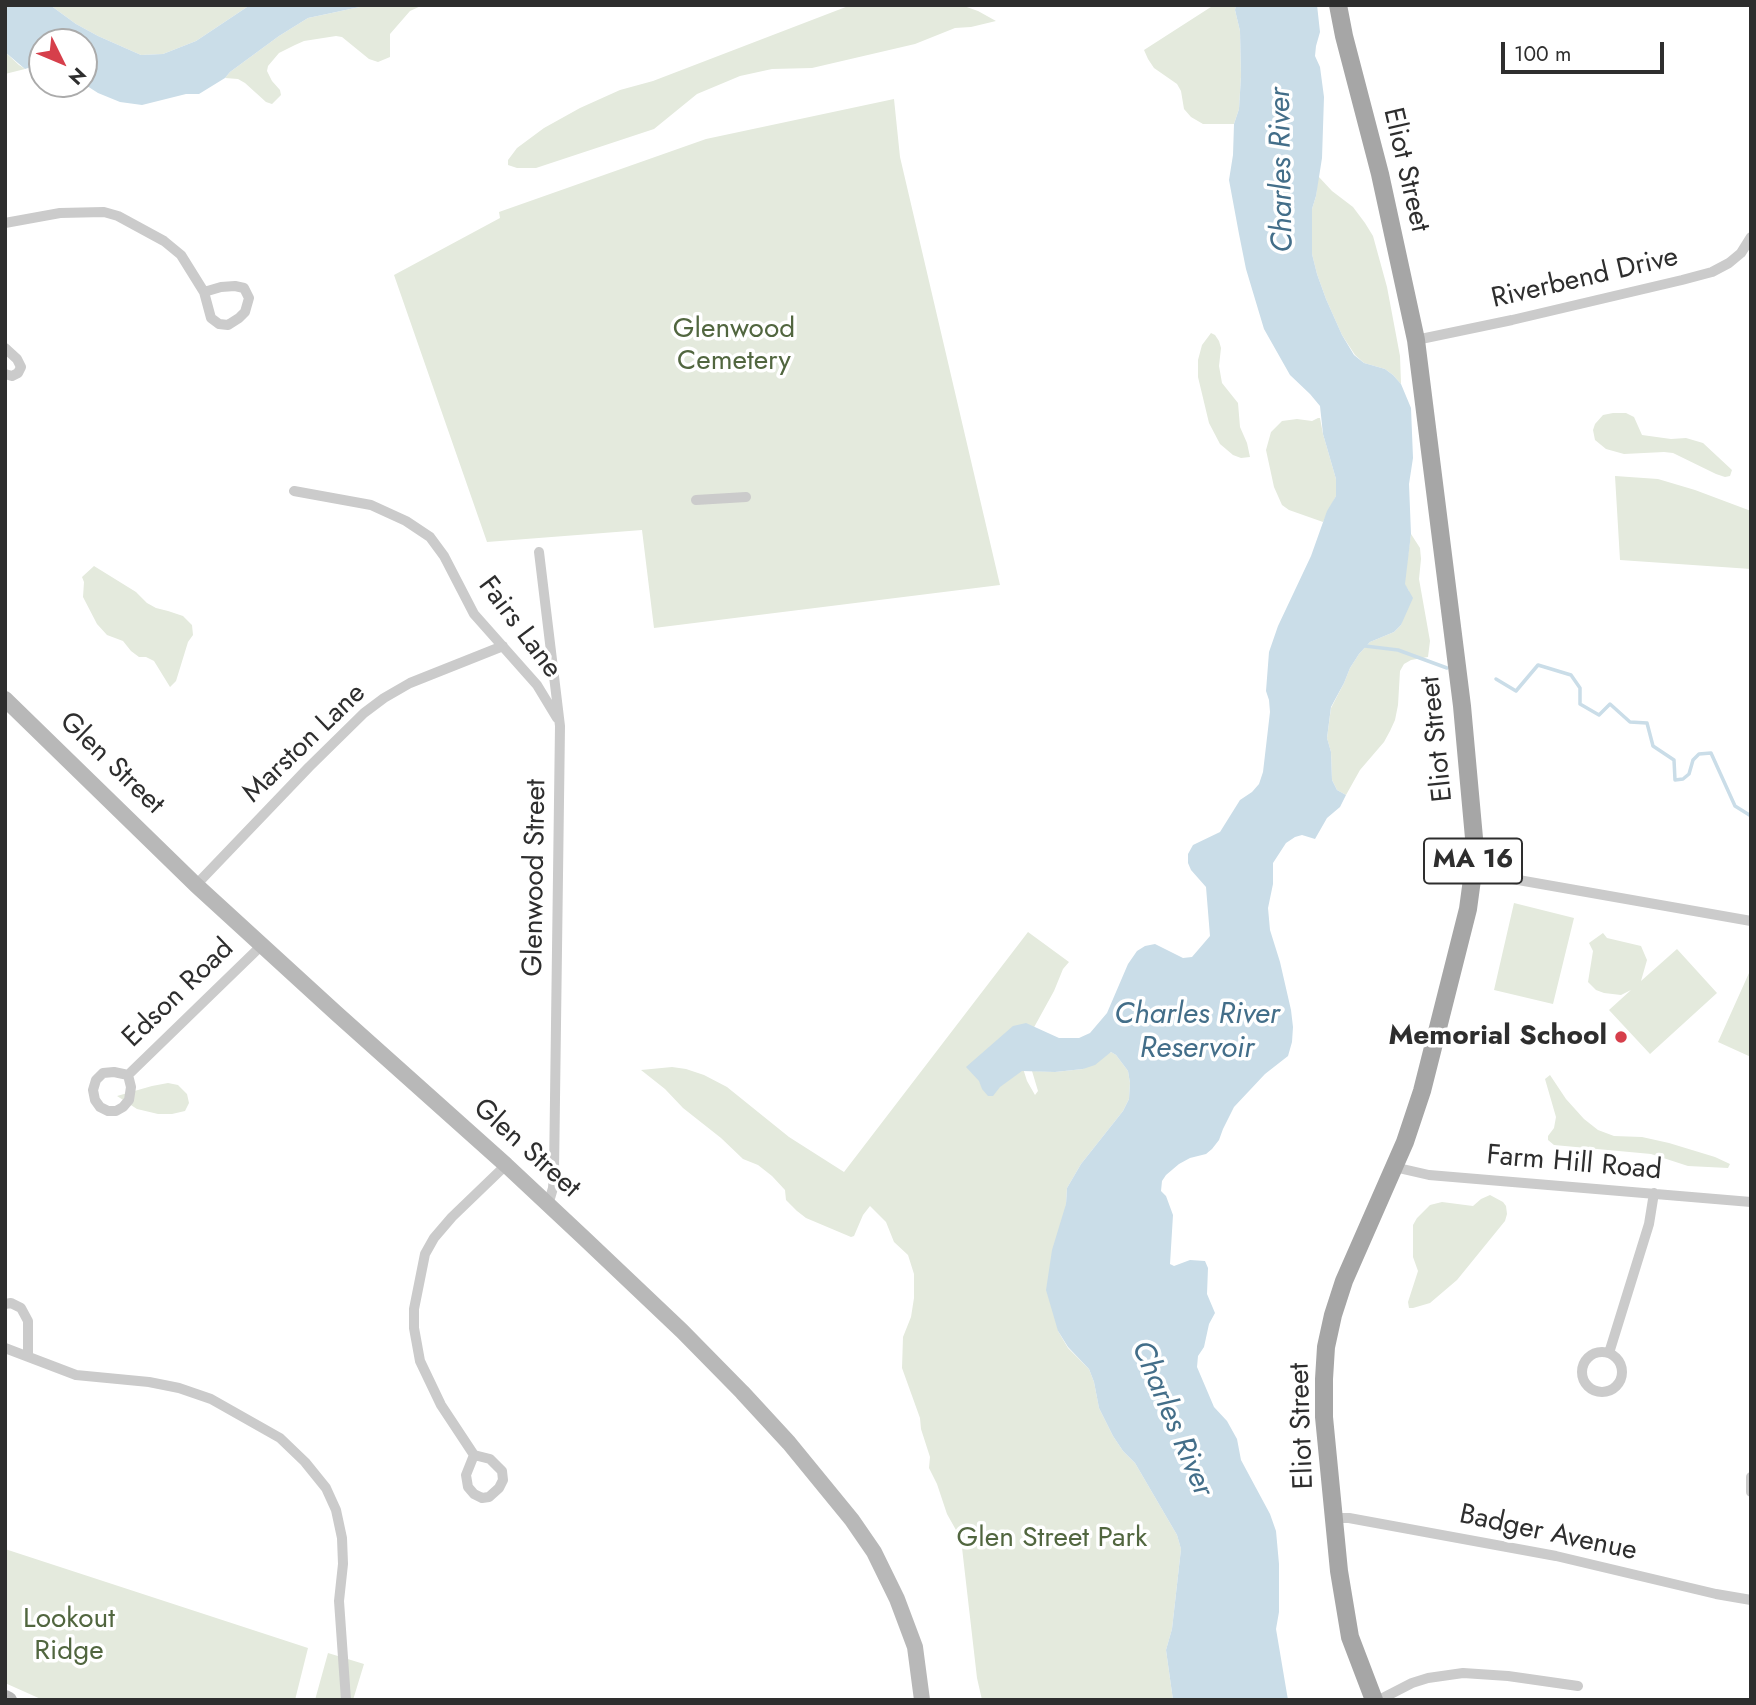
<!DOCTYPE html>
<html>
<head>
<meta charset="utf-8">
<style>
	body { margin:0 }
	#map { position:relative; width:1756px; height:1705px; overflow:hidden; background:#fff; font-family:Jost,sans-serif }
	canvas { display:block }
	.frame { position:absolute; inset:0; border:7px solid #2e2e2e; pointer-events:none }
	.north { position:absolute; left:28px; top:28px; width:70px; height:70px; box-sizing:border-box; background:#fff; border:2px solid #ababab; border-radius:50%; rotate:133deg; font-size:19px; font-weight:700; line-height:28px; text-align:center; color:#2e2e2e }
	.north::after { content:''; display:block; margin:auto; width:24px; height:32px; background:#d63f4b; clip-path:polygon(50% 0,100% 100%,50% 72%,0 100%) }
	.scale { position:absolute; left:1501px; top:42px; width:163px; height:32px; box-sizing:border-box; border:4px solid #2e2e2e; border-top:0; padding-left:9px; font-size:21px; line-height:24px; white-space:nowrap; color:#2e2e2e; -webkit-text-stroke:5px #fff; paint-order:stroke }
</style>
</head>
<body>
<div id="map">
<canvas width="1756" height="1705"></canvas>
<div class="frame"></div>
<div class="north">N</div>
<div class="scale">100 m</div>
</div>
<script>
const context = document.querySelector('canvas').getContext('2d');
context.lineJoin = 'round';
function paint(path, color) { context.fillStyle = color; context.fill(path, 'evenodd'); }
const shape = rows => new Path2D(rows.map(r => 'M' + r).join(''));
function stroke(path, color, width, dash) { context.strokeStyle = color; context.lineWidth = width; context.lineCap = dash ? 'butt' : 'round'; context.setLineDash(dash || []); context.stroke(path); }
function label(font, color, halo, rows, align = 'center') {
  context.font = font + ' Jost,sans-serif'; context.lineWidth = 7; context.setLineDash([]); context.textBaseline = 'middle'; context.strokeStyle = halo; context.fillStyle = color; for (const [text, x, y, turn = 0] of rows) {
    context.save(); context.translate(x, y); context.rotate((+turn || 0) * Math.PI / 180); context.textAlign = isNaN(turn) ? turn : align; if (halo) context.strokeText(text, 0, 0); context.fillText(text, 0, 0); context.restore();
  }
}
paint(shape([
	[50,5,250,5,196,41,163,54,141,55,98,36,76,24],
	[369,5,423,5,410,11,390,34,390,57,378,62,369,59,342,37,336,36,304,41,295,45,279,53,268,66,267,71,272,81,280,90,281,95,272,104,266,102,245,83,238,79,225,78,230,72,279,36,308,18],
	[851,5,961,5,978,11,996,21,971,27,955,28,915,44,812,68,772,69,740,76,697,94,654,129,536,168,517,168,508,165,508,160,517,148,544,128,580,108,620,90,653,81],
	[1214,5,1236,5,1235,10,1240,31,1241,76,1239,109,1234,124,1203,124,1191,117,1184,109,1181,91,1177,84,1154,68,1148,59,1144,50],
	[5,52,19,65,25,69,5,74],
	[894,99,900,157,1000,585,654,628,642,530,487,542,394,275,500,218,499,212,706,139],
	[1318,176,1332,191,1353,207,1365,223,1373,236,1387,287,1400,356,1401,384,1393,375,1385,369,1364,363,1355,355,1342,335,1326,299,1317,274,1312,254,1312,209,1316,196],
	[1211,333,1215,335,1219,341,1221,348,1219,366,1222,383,1238,403,1240,427,1247,443,1250,457,1241,458,1233,455,1220,444,1209,423,1198,377,1198,360,1202,345],
	[1613,413,1626,413,1634,417,1642,435,1671,439,1686,438,1703,443,1732,470,1730,476,1725,477,1716,474,1673,453,1664,452,1624,454,1606,449,1595,440,1593,430,1595,424,1603,415],
	[1318,418,1320,418,1323,434,1336,479,1336,496,1323,522,1289,510,1282,505,1274,487,1266,450,1271,432,1282,421,1297,419,1312,421],
	[1615,476,1658,479,1695,490,1751,511,1751,569,1620,560],
	[1411,534,1420,548,1421,559,1419,579,1430,641,1428,657,1411,660,1404,664,1400,671,1398,705,1395,720,1390,731,1384,742,1360,770,1346,795,1337,790,1332,780,1331,752,1327,738,1331,708,1344,683,1350,668,1359,654,1370,642,1394,632,1401,625,1409,591,1404,584],
	[94,566,136,592,147,603,156,608,168,611,183,616,192,625,193,635,188,642,176,681,170,687,154,661,146,657,139,657,131,651,123,641,107,635,97,624,83,597,84,582,82,577],
	[1514,903,1574,918,1553,1004,1494,990],
	[1028,932,1069,962,1063,969,1054,991,1032,1031,1021,1062,1027,1081,1035,1095,1038,1091,1032,1071,1055,1072,1083,1069,1111,1052,1116,1055,1128,1071,1130,1083,1129,1099,1123,1111,1081,1164,1067,1188,1058,1331,1068,1348,1089,1369,1094,1382,1099,1408,1113,1436,1123,1451,1135,1463,1177,1535,1181,1549,1172,1629,1166,1650,1173,1700,982,1700,977,1678,961,1539,947,1514,937,1484,929,1468,930,1457,921,1429,920,1418,902,1368,903,1337,911,1317,914,1298,914,1274,908,1255,894,1242,886,1222,870,1206,863,1215,854,1236,851,1237,806,1218,797,1211,786,1200,785,1190,772,1176,758,1165,743,1159,721,1138,683,1108,665,1089,641,1070,672,1067,686,1069,704,1075,727,1087,789,1137,844,1172],
	[1603,933,1607,938,1641,946,1647,960,1641,981,1677,949,1717,993,1650,1054,1609,1010,1631,990,1621,995,1604,993,1596,990,1588,982,1593,951,1589,943],
	[1749,973,1751,974,1751,1057,1718,1042],
	[1550,1075,1566,1099,1584,1119,1598,1130,1614,1136,1642,1137,1669,1143,1715,1157,1730,1164,1728,1168,1688,1166,1651,1154,1554,1145,1548,1140,1548,1136,1554,1128,1556,1117,1545,1079],
	[168,1083,178,1085,187,1094,189,1103,185,1111,172,1114,158,1114,137,1109,117,1096,152,1086],
	[1490,1195,1503,1202,1506,1206,1507,1214,1505,1221,1457,1280,1430,1303,1413,1308,1409,1308,1408,1302,1418,1271,1413,1257,1413,1225,1417,1218,1430,1205,1442,1202,1473,1206,1481,1199],
	[5,1549,308,1648,295,1700,43,1700,5,1683],
	[328,1653,364,1664,353,1700,315,1700]
]), '#e4eadd');
paint(shape([
	[5,5,50,5,76,24,98,36,141,55,163,54,196,41,250,5,369,5,308,18,279,36,230,72,225,78,199,94,186,94,142,105,120,102,98,93,84,84,84,42,42,42,42,66,34,66,25,69,5,52],
	[1236,5,1317,5,1320,32,1316,46,1315,56,1320,67,1324,97,1322,158,1316,196,1312,209,1312,254,1317,274,1326,299,1342,335,1354,355,1364,363,1385,369,1393,375,1401,384,1411,408,1413,458,1409,484,1411,534,1405,584,1413,598,1401,625,1394,632,1370,642,1359,654,1350,668,1344,683,1331,707,1327,738,1331,752,1332,780,1337,790,1346,795,1340,807,1327,818,1315,839,1302,835,1295,837,1286,843,1273,863,1273,884,1268,908,1270,930,1280,962,1291,1010,1293,1027,1292,1042,1288,1056,1265,1074,1234,1107,1223,1129,1219,1140,1212,1149,1206,1154,1190,1158,1179,1164,1166,1175,1162,1181,1161,1191,1166,1196,1173,1215,1170,1264,1174,1266,1190,1260,1205,1261,1208,1268,1207,1294,1215,1313,1209,1324,1204,1347,1198,1356,1197,1367,1214,1407,1227,1421,1237,1439,1241,1460,1270,1514,1276,1531,1279,1564,1279,1612,1276,1629,1288,1700,1173,1700,1166,1650,1172,1629,1181,1549,1177,1535,1135,1463,1123,1451,1113,1436,1099,1408,1094,1382,1089,1369,1068,1347,1058,1331,1046,1290,1052,1250,1066,1204,1067,1188,1081,1164,1123,1111,1129,1099,1130,1083,1128,1071,1116,1055,1111,1052,1095,1065,1083,1069,1055,1072,1022,1071,1000,1087,993,1096,988,1096,982,1089,979,1081,966,1067,1013,1026,1026,1023,1059,1038,1079,1038,1090,1033,1107,1013,1128,964,1137,951,1145,946,1155,944,1183,958,1192,957,1210,936,1206,887,1191,870,1188,863,1188,854,1193,845,1220,832,1240,800,1252,792,1259,784,1263,772,1270,712,1269,700,1266,691,1269,652,1278,626,1311,556,1327,511,1336,496,1336,479,1323,434,1320,406,1310,394,1290,375,1264,329,1246,269,1239,234,1229,180,1233,155,1234,124,1239,109,1241,76,1240,31,1235,10]
]), '#cadde8');
stroke(shape([
	[1365,646,1398,650,1447,668],
	[1496,679,1516,691,1538,665,1571,675,1580,688,1580,704,1599,715,1610,704,1630,722,1647,723,1653,746,1674,760,1675,780,1683,779,1689,774,1693,760,1699,754,1711,753,1735,806,1751,816]
]), '#cadde8', 3.5);
stroke(shape([
	[5,223,60,213,104,212,118,216,164,241,181,255,204,292,211,318,219,324,228,325,239,318,245,312,249,298,244,288,235,286,221,287,204,292],
	[1416,340,1512,320,1682,280,1712,272,1729,263,1741,253,1751,237],
	[5,348,17,359,21,367,18,373,12,376,5,374],
	[294,491,371,505,406,521,430,537,444,556,474,614,537,685,557,718],
	[696,500,746,497],
	[539,552,560,726,554,1173,553,1188,548,1205],
	[1473,872,1751,921],
	[196,885,309,767,364,713,384,698,410,683,503,646],
	[128,1075,131,1087,129,1100,123,1107,116,1111,108,1111,100,1107,95,1100,93,1090,96,1080,103,1073,114,1072,128,1075,262,945],
	[1394,1167,1429,1175,1751,1202],
	[5,1304,11,1303,21,1308,28,1321,28,1356],
	[5,1348,76,1375,149,1382,179,1388,211,1399,280,1438,305,1462,326,1488,336,1510,342,1538,343,1564,339,1601,346,1700],
	'1582 1372a20 20 0 1 1 40 0a20 20 0 1 1-40 0Z',
	[1609,1353,1649,1224,1654,1193],
	[474,1455,490,1459,502,1471,503,1480,499,1488,489,1497,482,1498,474,1494,468,1487,466,1475,474,1455,441,1405,420,1361,414,1328,414,1309,425,1254,434,1238,452,1217,506,1165],
	[1751,1477,1751,1492],
	[1334,1518,1349,1518,1556,1556,1716,1594,1751,1600],
	[1379,1700,1412,1683,1428,1678,1463,1673,1508,1676,1578,1686]
]), '#cbcbcb', 10);
stroke(shape([
	[5,699,196,885,336,1013,506,1165,584,1238,682,1331,742,1392,789,1443,852,1520,874,1552,897,1599,915,1647,922,1700],
	[5,1698,9,1700]
]), '#b8b8b8', 16);
stroke(shape([
	[1338,5,1344,36,1380,174,1416,340,1462,706,1474,838,1473,872,1468,909,1422,1091,1405,1142,1344,1281,1333,1315,1326,1347,1324,1379,1324,1417,1339,1571,1350,1637,1374,1700]
]), '#a6a6a6', 18);
for (const [x, y, r, color] of [
	[1621,1037,7,"#d63f4b"]
]) { const dot = new Path2D(); dot.arc(x, y, r, 0, 2 * Math.PI); context.fillStyle = color; context.fill(dot); stroke(dot, '#fff', 2.5); }
for (const [x, y, w] of [
	[1473,861,98]
]) { const box = new Path2D(); box.roundRect(x - w / 2, y - 22.5, w, 45, 5); context.fillStyle = '#fff'; context.fill(box); stroke(box, '#2e2e2e', 2); }
label('bold 26px', '#2e2e2e', null, [
	["MA 16",1473,861]
]);
label('28px', '#2e2e2e', '#fff', [
	["Eliot Street",1405,170,77],
	["Riverbend Drive",1585,279,-13],
	["Fairs Lane",519,628,53],
	["Eliot Street",1438,739,-96],
	["Marston Lane",305,744,-44],
	["Glen Street",111,764,44],
	["Glenwood Street",536,878,-89],
	["Edson Road",179,994,-44],
	["Glen Street",526,1149,42],
	["Farm Hill Road",1574,1164,5],
	["Eliot Street",1303,1426,-92],
	["Badger Avenue",1548,1534,12]
]);
label('28px', '#51663f', '#fff', [
	["Glenwood",734,330],
	["Cemetery",734,362],
	["Glen Street Park",1052,1539],
	["Lookout",69,1620],
	["Ridge",69,1652]
]);
label('bold 28px', '#2e2e2e', '#fff', [
	["Memorial School",1607,1037]
], 'right');
label('italic 30px', '#436e89', '#fff', [
	["Charles River",1283,170,-91],
	["Charles River",1197,1016],
	["Reservoir",1197,1050],
	["Charles River",1171,1419,67]
]);
</script>
</body>
</html>
